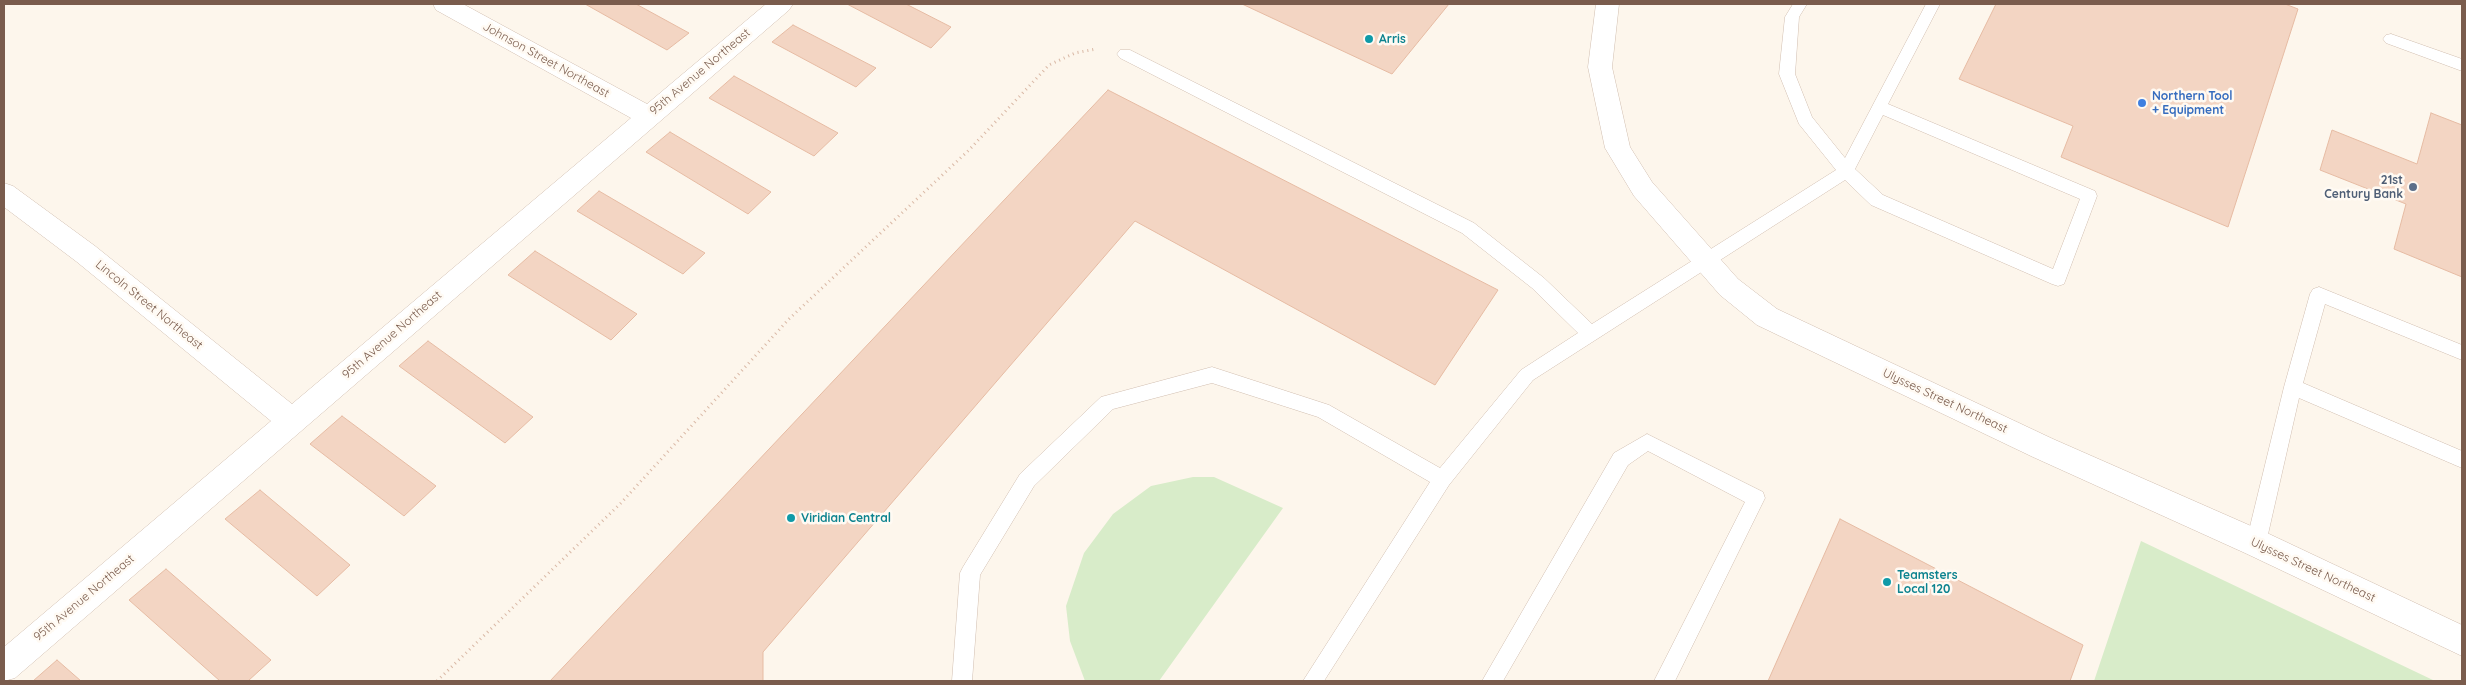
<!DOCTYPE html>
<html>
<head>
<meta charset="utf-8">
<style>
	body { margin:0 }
	#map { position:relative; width:2466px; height:685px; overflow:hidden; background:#fdf6ec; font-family:Quicksand,sans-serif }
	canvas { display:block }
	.frame { position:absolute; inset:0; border:5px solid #7a5c4d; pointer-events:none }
</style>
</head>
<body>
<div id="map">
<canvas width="2466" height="685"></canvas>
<div class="frame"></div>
</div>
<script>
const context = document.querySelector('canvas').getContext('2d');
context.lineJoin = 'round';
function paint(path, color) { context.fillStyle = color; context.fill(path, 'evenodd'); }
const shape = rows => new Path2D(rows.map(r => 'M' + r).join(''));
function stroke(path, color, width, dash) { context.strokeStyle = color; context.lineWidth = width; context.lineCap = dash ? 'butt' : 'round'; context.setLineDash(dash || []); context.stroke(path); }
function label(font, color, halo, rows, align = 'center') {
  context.font = font + ' Quicksand,sans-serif'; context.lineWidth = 5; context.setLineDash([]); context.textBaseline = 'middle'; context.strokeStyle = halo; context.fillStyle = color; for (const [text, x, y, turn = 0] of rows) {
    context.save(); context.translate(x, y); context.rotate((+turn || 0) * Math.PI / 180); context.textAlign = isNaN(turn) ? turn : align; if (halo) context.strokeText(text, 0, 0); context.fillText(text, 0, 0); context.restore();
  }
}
paint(shape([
	[1193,477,1214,477,1283,508,1159,681,1085,681,1070,641,1066,606,1084,553,1113,514,1151,486],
	[2141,541,2435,681,2094,681]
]), '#d8ecc9');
const building = shape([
	[585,4,636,4,689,33,667,50,585,4],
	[847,4,906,4,951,27,931,48,847,4],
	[1242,4,1449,4,1392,74,1242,4],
	[1996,4,2285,4,2298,9,2228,227,2061,157,2073,126,1959,79,1996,4],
	[793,25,876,68,856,87,772,42,793,25],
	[734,76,838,133,814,156,709,98,734,76],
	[1108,90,1498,290,1435,385,1135,221,763,652,763,681,550,681,1108,90],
	[2431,113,2462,125,2462,277,2394,249,2406,204,2320,170,2332,130,2417,164,2431,113],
	[670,132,771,192,748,214,646,152,670,132],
	[599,191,705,253,683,274,577,211,599,191],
	[535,251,637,314,611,340,508,275,535,251],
	[428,341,533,417,505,443,399,366,428,341],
	[342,416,436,486,404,516,310,444,342,416],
	[260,490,350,565,317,596,225,519,260,490],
	[1840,519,2083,645,2070,681,1768,681,1840,519],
	[166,569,271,660,248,681,220,681,129,600,166,569],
	[57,660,81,681,33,681,57,660]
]);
paint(building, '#f3d5c3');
stroke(building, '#e6bba3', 1);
const lane = shape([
	[1793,4,1807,4,1799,17,1795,74,1812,117,1845,158,1926,4,1940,4,1888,104,2095,191,2097,196,2064,284,2058,286,2052,284,1871,205,1845,180,1533,380,1449,485,1324,681,1303,681,1430,482,1318,417,1212,383,1113,409,1034,486,980,575,972,681,952,681,960,573,963,567,1020,474,1101,397,1212,367,1329,405,1440,468,1521,370,1578,333,1532,288,1462,233,1120,58,1117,54,1120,50,1130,50,1474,223,1544,278,1592,324,1836,170,1799,124,1779,74,1785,17,1793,4],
	[1883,115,2080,199,2053,269,1883,195,1855,169,1883,115],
	[2391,34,2462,59,2462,71,2386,43,2383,39,2386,35,2391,34],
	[2319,287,2462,345,2462,360,2325,304,2303,383,2462,451,2462,468,2299,398,2266,543,2263,549,2256,552,2249,549,2246,543,2284,387,2310,294,2313,289,2319,287],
	[1647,434,1763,492,1765,498,1675,681,1654,681,1745,502,1648,451,1628,465,1503,681,1482,681,1614,453,1647,434]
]);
const street = shape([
	[433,4,463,4,647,104,766,4,793,4,789,10,15,678,4,681,4,647,271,421,77,262,4,207,4,183,13,186,95,246,292,404,631,118,436,10,433,4],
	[1596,4,1619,4,1612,67,1630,147,1652,182,1738,279,1777,309,2053,439,2267,533,2462,625,2462,656,2245,553,2033,457,1757,325,1720,295,1634,196,1605,148,1588,67,1596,4]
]);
stroke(lane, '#d1beb0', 1);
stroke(street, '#d1beb0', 1);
stroke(shape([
	[437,681,621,503,789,319,969,150,1049,65,1075,53,1096,49]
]), '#d9b8a5', 3, [1, 4]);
paint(lane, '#fff');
paint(street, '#fff');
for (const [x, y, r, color] of [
	[1369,39,5,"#0f9aa8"],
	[2142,103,5,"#3f7fe0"],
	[2413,187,5,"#5c6f8a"],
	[791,518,5,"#0f9aa8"],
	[1887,582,5,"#0f9aa8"]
]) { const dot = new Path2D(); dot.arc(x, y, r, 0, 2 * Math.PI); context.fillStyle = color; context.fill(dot); stroke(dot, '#fffaf3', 2); }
label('bold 12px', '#0d838f', '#fffaf3', [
	["Arris",1379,39],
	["Viridian Central",801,518],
	["Teamsters",1897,575],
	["Local 120",1897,589]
], 'left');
label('12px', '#7a5c4d', '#fffaf3', [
	["Johnson Street Northeast",546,60,29],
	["95th Avenue Northeast",700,72,-40],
	["Lincoln Street Northeast",149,305,39],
	["95th Avenue Northeast",392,335,-41],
	["Ulysses Street Northeast",1945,401,25],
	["Ulysses Street Northeast",2313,570,25],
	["95th Avenue Northeast",84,598,-40]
]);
label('bold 12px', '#366cbe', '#fffaf3', [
	["Northern Tool",2152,96],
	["+ Equipment",2152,110]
], 'left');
label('bold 12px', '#4e5e75', '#fffaf3', [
	["21st",2403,180],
	["Century Bank",2403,194]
], 'right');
</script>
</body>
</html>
